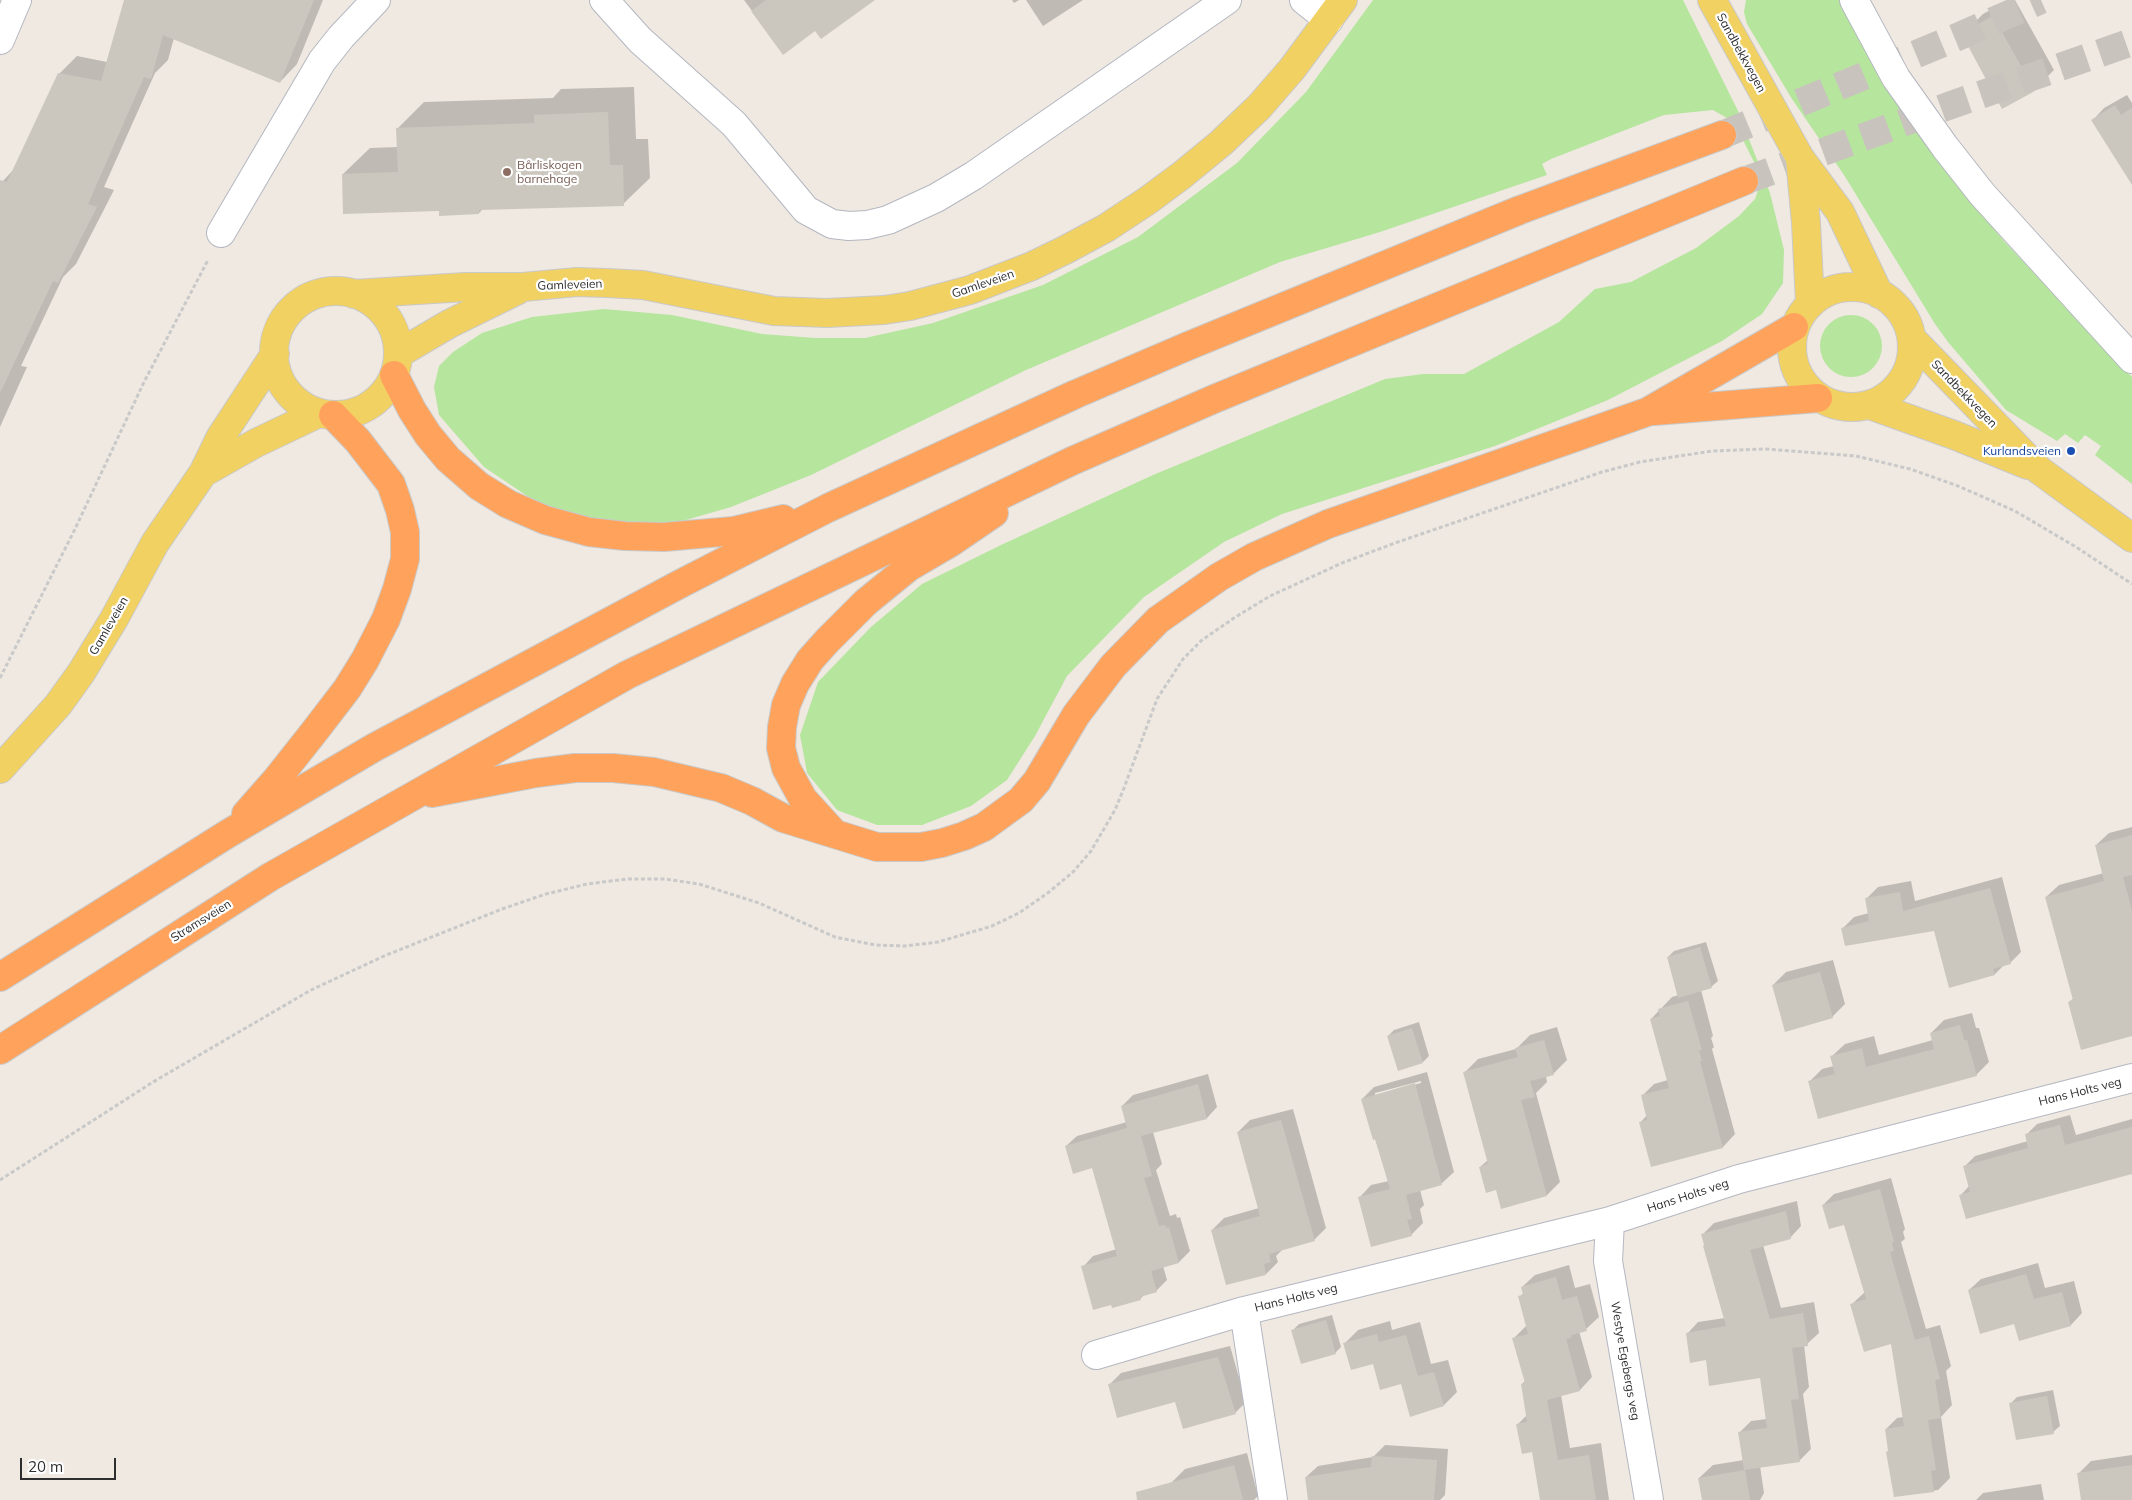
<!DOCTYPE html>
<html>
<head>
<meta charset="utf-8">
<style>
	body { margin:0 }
	#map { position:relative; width:2132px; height:1500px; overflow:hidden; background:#efe9e1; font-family:Mulish,sans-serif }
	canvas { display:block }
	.scale { position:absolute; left:20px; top:1458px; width:96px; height:22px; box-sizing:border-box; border:2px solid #2e2e2e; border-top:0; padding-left:6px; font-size:15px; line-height:18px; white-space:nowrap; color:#2e2e2e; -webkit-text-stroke:4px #fff; paint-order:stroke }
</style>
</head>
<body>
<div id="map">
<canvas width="2132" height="1500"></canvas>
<div class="scale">20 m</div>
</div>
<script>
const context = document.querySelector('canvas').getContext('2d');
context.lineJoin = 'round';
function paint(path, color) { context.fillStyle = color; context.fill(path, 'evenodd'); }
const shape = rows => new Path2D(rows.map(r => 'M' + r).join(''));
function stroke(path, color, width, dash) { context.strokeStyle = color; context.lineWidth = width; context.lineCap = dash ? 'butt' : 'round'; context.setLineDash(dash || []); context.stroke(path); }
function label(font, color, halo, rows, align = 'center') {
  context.font = font + ' Mulish,sans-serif'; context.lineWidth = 4.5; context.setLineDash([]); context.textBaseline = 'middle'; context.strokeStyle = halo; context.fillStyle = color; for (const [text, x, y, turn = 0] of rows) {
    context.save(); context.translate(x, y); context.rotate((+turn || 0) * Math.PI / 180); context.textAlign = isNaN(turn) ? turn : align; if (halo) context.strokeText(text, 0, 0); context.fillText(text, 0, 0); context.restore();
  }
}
paint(shape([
	[1373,0,1683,0,1738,111,1770,193,1784,250,1783,283,1762,314,1722,341,1608,400,1495,446,1282,514,1224,542,1144,597,1067,676,1035,736,1007,780,971,806,922,825,877,825,837,810,807,773,800,735,818,682,871,627,922,584,1001,545,1153,475,1385,379,1423,374,1464,374,1559,322,1595,289,1631,282,1696,248,1739,216,1755,199,1759,188,1756,166,1734,122,1713,110,1664,115,1551,159,1542,164,1547,175,1380,232,1280,262,1026,370,811,475,731,507,679,522,604,522,542,506,484,467,439,415,434,387,439,366,453,352,482,333,532,317,604,309,672,315,762,334,815,338,865,338,933,323,1043,285,1138,237,1237,163,1306,92],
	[1746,0,1842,0,1966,194,2003,240,2132,377,2132,484,2095,455,2101,446,2085,435,2078,443,2065,434,2057,441,2006,410,1948,342,1935,324,1844,175,1792,99,1747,24,1744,12],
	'1820 346a31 31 0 1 1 62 0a31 31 0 1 1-62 0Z'
]), '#b6e59e');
paint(shape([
	[125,0,323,0,297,64,280,82,174,38,168,60,155,73,104,187,114,190,76,264,63,277,21,366,27,367,0,427,0,188,3,181,14,169,59,74,77,56,107,62],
	[744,0,871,0,815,29,783,53],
	[1012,0,1019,0,1014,3],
	[1026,0,1083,0,1043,26],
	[2008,0,2015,0,2054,70,2034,90,1963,34,1983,14],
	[634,87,636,139,648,139,650,178,623,204,483,209,479,213,440,210,343,174,370,148,398,147,398,128,424,102,553,98,561,89],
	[2127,95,2132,103,2132,177,2093,120,2104,108],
	[2132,827,2132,1035,2069,1002,2074,998,2046,897,2059,885,2104,873,2096,845,2109,833],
	[2002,877,2021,952,2010,963,2004,965,1995,974,1950,986,1935,930,1842,929,1854,917,1869,913,1867,898,1878,887,1911,881,1915,901],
	[1706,942,1718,981,1711,987,1701,990,1713,1036,1711,1038,1714,1047,1712,1049,1735,1134,1723,1147,1652,1165,1640,1123,1647,1115,1642,1096,1654,1084,1668,1080,1651,1019,1672,997,1679,995,1668,957,1674,951],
	[1833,960,1845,1004,1832,1017,1773,985,1786,972],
	[1972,1013,1976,1028,1979,1028,1989,1062,1976,1075,1810,1081,1822,1069,1834,1066,1832,1056,1845,1044,1874,1036,1879,1055,1933,1040,1931,1033,1944,1020],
	[1419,1022,1429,1056,1423,1062,1388,1036,1394,1030],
	[1557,1027,1567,1060,1553,1074,1546,1076,1547,1082,1536,1093,1560,1182,1547,1195,1502,1208,1496,1188,1480,1167,1488,1160,1465,1072,1478,1059,1516,1049,1530,1035],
	[1427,1072,1454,1172,1441,1184,1420,1190,1424,1205,1420,1209,1423,1223,1411,1235,1359,1198,1371,1185,1389,1181,1362,1099,1374,1087],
	[1421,1081,1421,1083,1375,1096,1375,1093],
	[1208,1074,1217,1107,1207,1118,1153,1132,1162,1164,1156,1170,1170,1216,1176,1214,1177,1218,1180,1217,1190,1251,1179,1262,1163,1266,1167,1280,1156,1291,1145,1294,1140,1299,1083,1267,1093,1256,1117,1249,1092,1166,1066,1146,1077,1136,1127,1122,1122,1106,1133,1095],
	[1293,1109,1326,1228,1314,1240,1283,1249,1276,1256,1278,1262,1266,1274,1212,1230,1224,1218,1259,1208,1238,1132,1250,1120],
	[2070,1115,2076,1135,2132,1119,2132,1173,1961,1195,1969,1186,1964,1167,1975,1156,2028,1141,2026,1135,2037,1124],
	[1891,1178,1905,1229,1903,1232,1905,1239,1901,1242,1926,1329,1940,1325,1951,1366,1946,1371,1952,1405,1941,1417,1950,1478,1938,1490,1895,1496,1886,1429,1897,1418,1904,1417,1892,1343,1852,1304,1865,1292,1845,1224,1823,1205,1834,1194],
	[1797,1201,1801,1226,1790,1238,1763,1245,1781,1308,1814,1302,1819,1333,1807,1344,1804,1345,1809,1387,1803,1394,1811,1449,1799,1461,1760,1466,1764,1493,1760,1500,1703,1500,1699,1478,1713,1465,1744,1460,1740,1432,1751,1421,1767,1419,1761,1377,1707,1359,1687,1334,1698,1322,1725,1318,1703,1234,1714,1223],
	[2038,1263,2045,1288,2074,1281,2082,1313,2071,1325,2020,1339,2015,1323,1969,1290,1981,1279],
	[1569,1265,1575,1288,1590,1284,1599,1317,1586,1329,1579,1331,1592,1377,1580,1390,1561,1395,1570,1448,1601,1443,1609,1500,1541,1500,1533,1451,1518,1424,1527,1415,1522,1384,1525,1381,1514,1338,1527,1325,1519,1297,1524,1293,1522,1287,1535,1275],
	[1332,1315,1341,1347,1335,1353,1293,1330,1299,1324],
	[1390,1321,1392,1330,1420,1322,1431,1364,1448,1360,1457,1392,1444,1405,1402,1383,1345,1343,1358,1330],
	[1230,1346,1246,1402,1235,1413,1109,1385,1121,1373],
	[2053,1390,2060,1426,2053,1432,2011,1403,2017,1397],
	[1385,1445,1448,1449,1445,1495,1440,1500,1309,1500,1306,1477,1318,1466,1373,1457],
	[1247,1453,1258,1496,1254,1500,1173,1500,1171,1483,1185,1469],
	[2132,1455,2132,1500,2083,1500,2079,1473,2091,1461],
	[2041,1484,2044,1500,1976,1500,1983,1493]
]), '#0003');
paint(shape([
	[124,0,314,0,280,83,163,35,151,79,144,77,88,204,97,207,58,283,53,281,0,393,0,180,7,182,58,73,101,81],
	[766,0,875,0,821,39,815,31,783,55,751,11],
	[1993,16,2035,91,2002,109,1961,33],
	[2115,105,2121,115,2132,108,2132,185,2091,120],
	[608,112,610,165,623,165,624,206,479,210,479,214,439,216,439,211,343,214,342,174,398,172,396,128,534,123,534,115],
	[2132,835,2132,875,2123,877,2132,910,2132,1036,2081,1050,2068,1002,2073,1000,2045,897,2104,881,2095,845],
	[1990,888,2011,964,1993,969,1995,975,1949,988,1934,931,1845,946,1841,928,1869,921,1865,898,1900,892,1903,911],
	[1700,947,1712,988,1678,998,1667,957],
	[1820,972,1833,1018,1785,1032,1772,985],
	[1688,1001,1702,1050,1699,1050,1702,1061,1700,1061,1723,1148,1651,1167,1639,1122,1647,1120,1641,1095,1669,1088,1650,1019,1660,1016,1658,1009],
	[1960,1025,1964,1040,1967,1040,1977,1076,1818,1119,1808,1081,1835,1074,1830,1056,1862,1048,1866,1067,1934,1049,1930,1033],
	[1412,1028,1423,1063,1398,1071,1387,1036],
	[1544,1040,1554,1075,1530,1081,1535,1097,1521,1100,1547,1196,1501,1209,1496,1190,1486,1193,1479,1167,1488,1164,1463,1072,1518,1057,1515,1048],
	[1415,1083,1442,1185,1406,1195,1412,1219,1407,1220,1412,1236,1371,1247,1358,1197,1390,1189,1375,1139,1373,1140,1361,1099],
	[1198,1084,1207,1119,1141,1136,1152,1176,1144,1178,1159,1226,1165,1225,1166,1228,1169,1227,1179,1263,1151,1271,1157,1292,1140,1297,1141,1300,1112,1308,1111,1305,1093,1310,1081,1266,1117,1256,1092,1168,1073,1174,1065,1146,1127,1128,1121,1106],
	[1281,1120,1315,1241,1269,1254,1271,1262,1264,1264,1266,1275,1226,1285,1211,1230,1260,1216,1237,1132],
	[2060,1125,2065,1145,2132,1127,2132,1174,1966,1219,1959,1195,1970,1192,1963,1166,2028,1148,2025,1134],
	[1880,1189,1894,1242,1892,1243,1894,1251,1890,1252,1915,1340,1929,1336,1940,1379,1935,1380,1941,1418,1928,1420,1936,1470,1931,1471,1934,1492,1894,1497,1886,1452,1888,1451,1885,1429,1904,1426,1891,1344,1864,1352,1850,1304,1866,1299,1844,1225,1829,1229,1822,1205],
	[1786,1211,1791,1239,1750,1250,1770,1319,1803,1313,1808,1346,1792,1348,1799,1399,1791,1400,1800,1462,1744,1470,1738,1432,1767,1428,1760,1378,1709,1386,1706,1360,1690,1363,1686,1333,1726,1326,1703,1246,1704,1245,1701,1234],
	[2026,1274,2034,1299,2062,1292,2071,1326,2019,1341,2014,1324,1980,1334,1968,1290],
	[1556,1277,1562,1300,1577,1296,1587,1331,1571,1335,1571,1338,1566,1339,1580,1391,1547,1400,1558,1460,1589,1455,1596,1500,1540,1500,1532,1452,1522,1454,1516,1424,1527,1422,1521,1384,1525,1383,1512,1338,1528,1334,1518,1296,1523,1295,1521,1287],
	[1326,1320,1336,1354,1301,1364,1291,1330],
	[1377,1334,1379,1342,1406,1335,1418,1376,1434,1372,1444,1406,1410,1417,1401,1384,1380,1390,1373,1364,1351,1370,1343,1343],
	[1218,1357,1236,1414,1183,1429,1175,1402,1117,1418,1108,1384],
	[2047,1396,2054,1434,2016,1440,2009,1403],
	[1372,1456,1437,1460,1434,1500,1308,1500,1305,1477,1371,1467],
	[1234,1465,1243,1500,1137,1500,1136,1492],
	[2132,1465,2132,1500,2081,1500,2077,1473],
	[1745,1470,1750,1500,1702,1500,1698,1478]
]), '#cbc7bf');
stroke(shape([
	[1722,135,1955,38,2041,0],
	[1744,181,1954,104,2132,42]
]), '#c8c4bd', 28, [28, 14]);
const minor = shape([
	[604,0,640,40,734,124,806,210,832,224,849,226,867,225,888,220,936,198,973,176,1227,0],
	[1304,0,1329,20],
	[1854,0,1896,78,1945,147,1982,194,2132,359],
	[0,40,17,0],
	[221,233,322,61,341,37,376,0],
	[1610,1221,1608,1261,1649,1500],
	[1096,1355,1244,1311],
	[1273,1500,1244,1311,1610,1221,1739,1179,2132,1078]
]);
const major = shape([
	[1712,0,1800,158,1840,212,1879,294],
	[1800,158,1806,223,1810,303],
	'1792 347a60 60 0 1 1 120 0a60 60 0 1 1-120 0Z',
	'274 353a62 62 0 1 1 124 0a62 62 0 1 1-124 0Z',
	[354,294,465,287,523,287,577,282,607,283,643,285,774,311,827,313,884,310,910,306,970,290,1032,266,1065,250,1106,228,1147,201,1182,175,1221,143,1259,107,1292,69,1343,0],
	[1912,339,2039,470,2132,538],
	[398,354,449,324,518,290],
	[1870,405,1954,435,2028,465],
	[203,473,256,443,319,413],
	[0,769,58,705,81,673,114,619,155,543,203,473,220,438,275,354]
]);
const highway = shape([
	[394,375,412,410,428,435,448,459,479,486,508,504,545,520,589,532,625,536,664,537,733,531,783,519],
	[1654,411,1818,398],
	[432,793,536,773,575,768,613,768,654,772,721,788,752,801,783,818,877,847,921,847,942,843,964,836,984,827,1021,800,1037,781,1076,715,1113,666,1158,620,1219,577,1254,557,1328,524,1647,412,1794,327],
	[246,814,276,780,314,732,347,689,365,660,386,619,397,589,405,559,405,532,400,510,391,484,358,441,333,415],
	[834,833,803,799,786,768,781,748,782,727,786,705,795,684,810,660,827,641,866,602,909,567,950,543,994,513],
	[0,977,229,833,375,747,680,584,828,508,1076,394,1188,346,1520,210,1722,135],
	[0,1050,270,877,627,675,1072,461,1214,399,1744,181]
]);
stroke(minor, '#b4b7c1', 30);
stroke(major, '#c9c9c9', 30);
stroke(highway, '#c9c9c9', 30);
stroke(shape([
	[0,678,75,529,144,382,208,260],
	[0,1180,153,1082,311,990,384,956,502,909,546,894,587,884,627,879,665,879,699,884,759,903,835,937,875,945,905,946,938,942,992,926,1019,913,1049,892,1073,872,1091,851,1115,810,1124,788,1157,699,1183,659,1202,640,1234,618,1270,596,1342,563,1395,543,1602,472,1640,462,1712,451,1765,449,1856,456,1910,469,1958,486,2015,511,2076,547,2132,584]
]), '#c9c9c9', 3, [4, 2.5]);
stroke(minor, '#fff', 28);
stroke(major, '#f2d163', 28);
stroke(highway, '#ffa35c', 28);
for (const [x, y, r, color] of [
	[507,172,5,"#8d6e63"],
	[2071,451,5,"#1a4fb4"]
]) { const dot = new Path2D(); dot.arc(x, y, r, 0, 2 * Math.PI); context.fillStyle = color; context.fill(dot); stroke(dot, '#fff', 2); }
label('12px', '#2e2e2e', '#fff', [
	["Sandbekkvegen",1741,53,61],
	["Gamleveien",983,284,-19],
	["Gamleveien",570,285,-2],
	["Sandbekkvegen",1964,394,46],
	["Gamleveien",109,626,-60],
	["Strømsveien",201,921,-32],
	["Hans Holts veg",2080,1092,-14],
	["Hans Holts veg",1688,1196,-18],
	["Hans Holts veg",1296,1298,-14],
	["Westye Egebergs veg",1625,1361,80]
]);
label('12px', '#785e54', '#fff', [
	["Bårliskogen",517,165],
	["barnehage",517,179]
], 'left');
label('12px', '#164399', '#fff', [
	["Kurlandsveien",2061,451]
], 'right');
</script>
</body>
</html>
